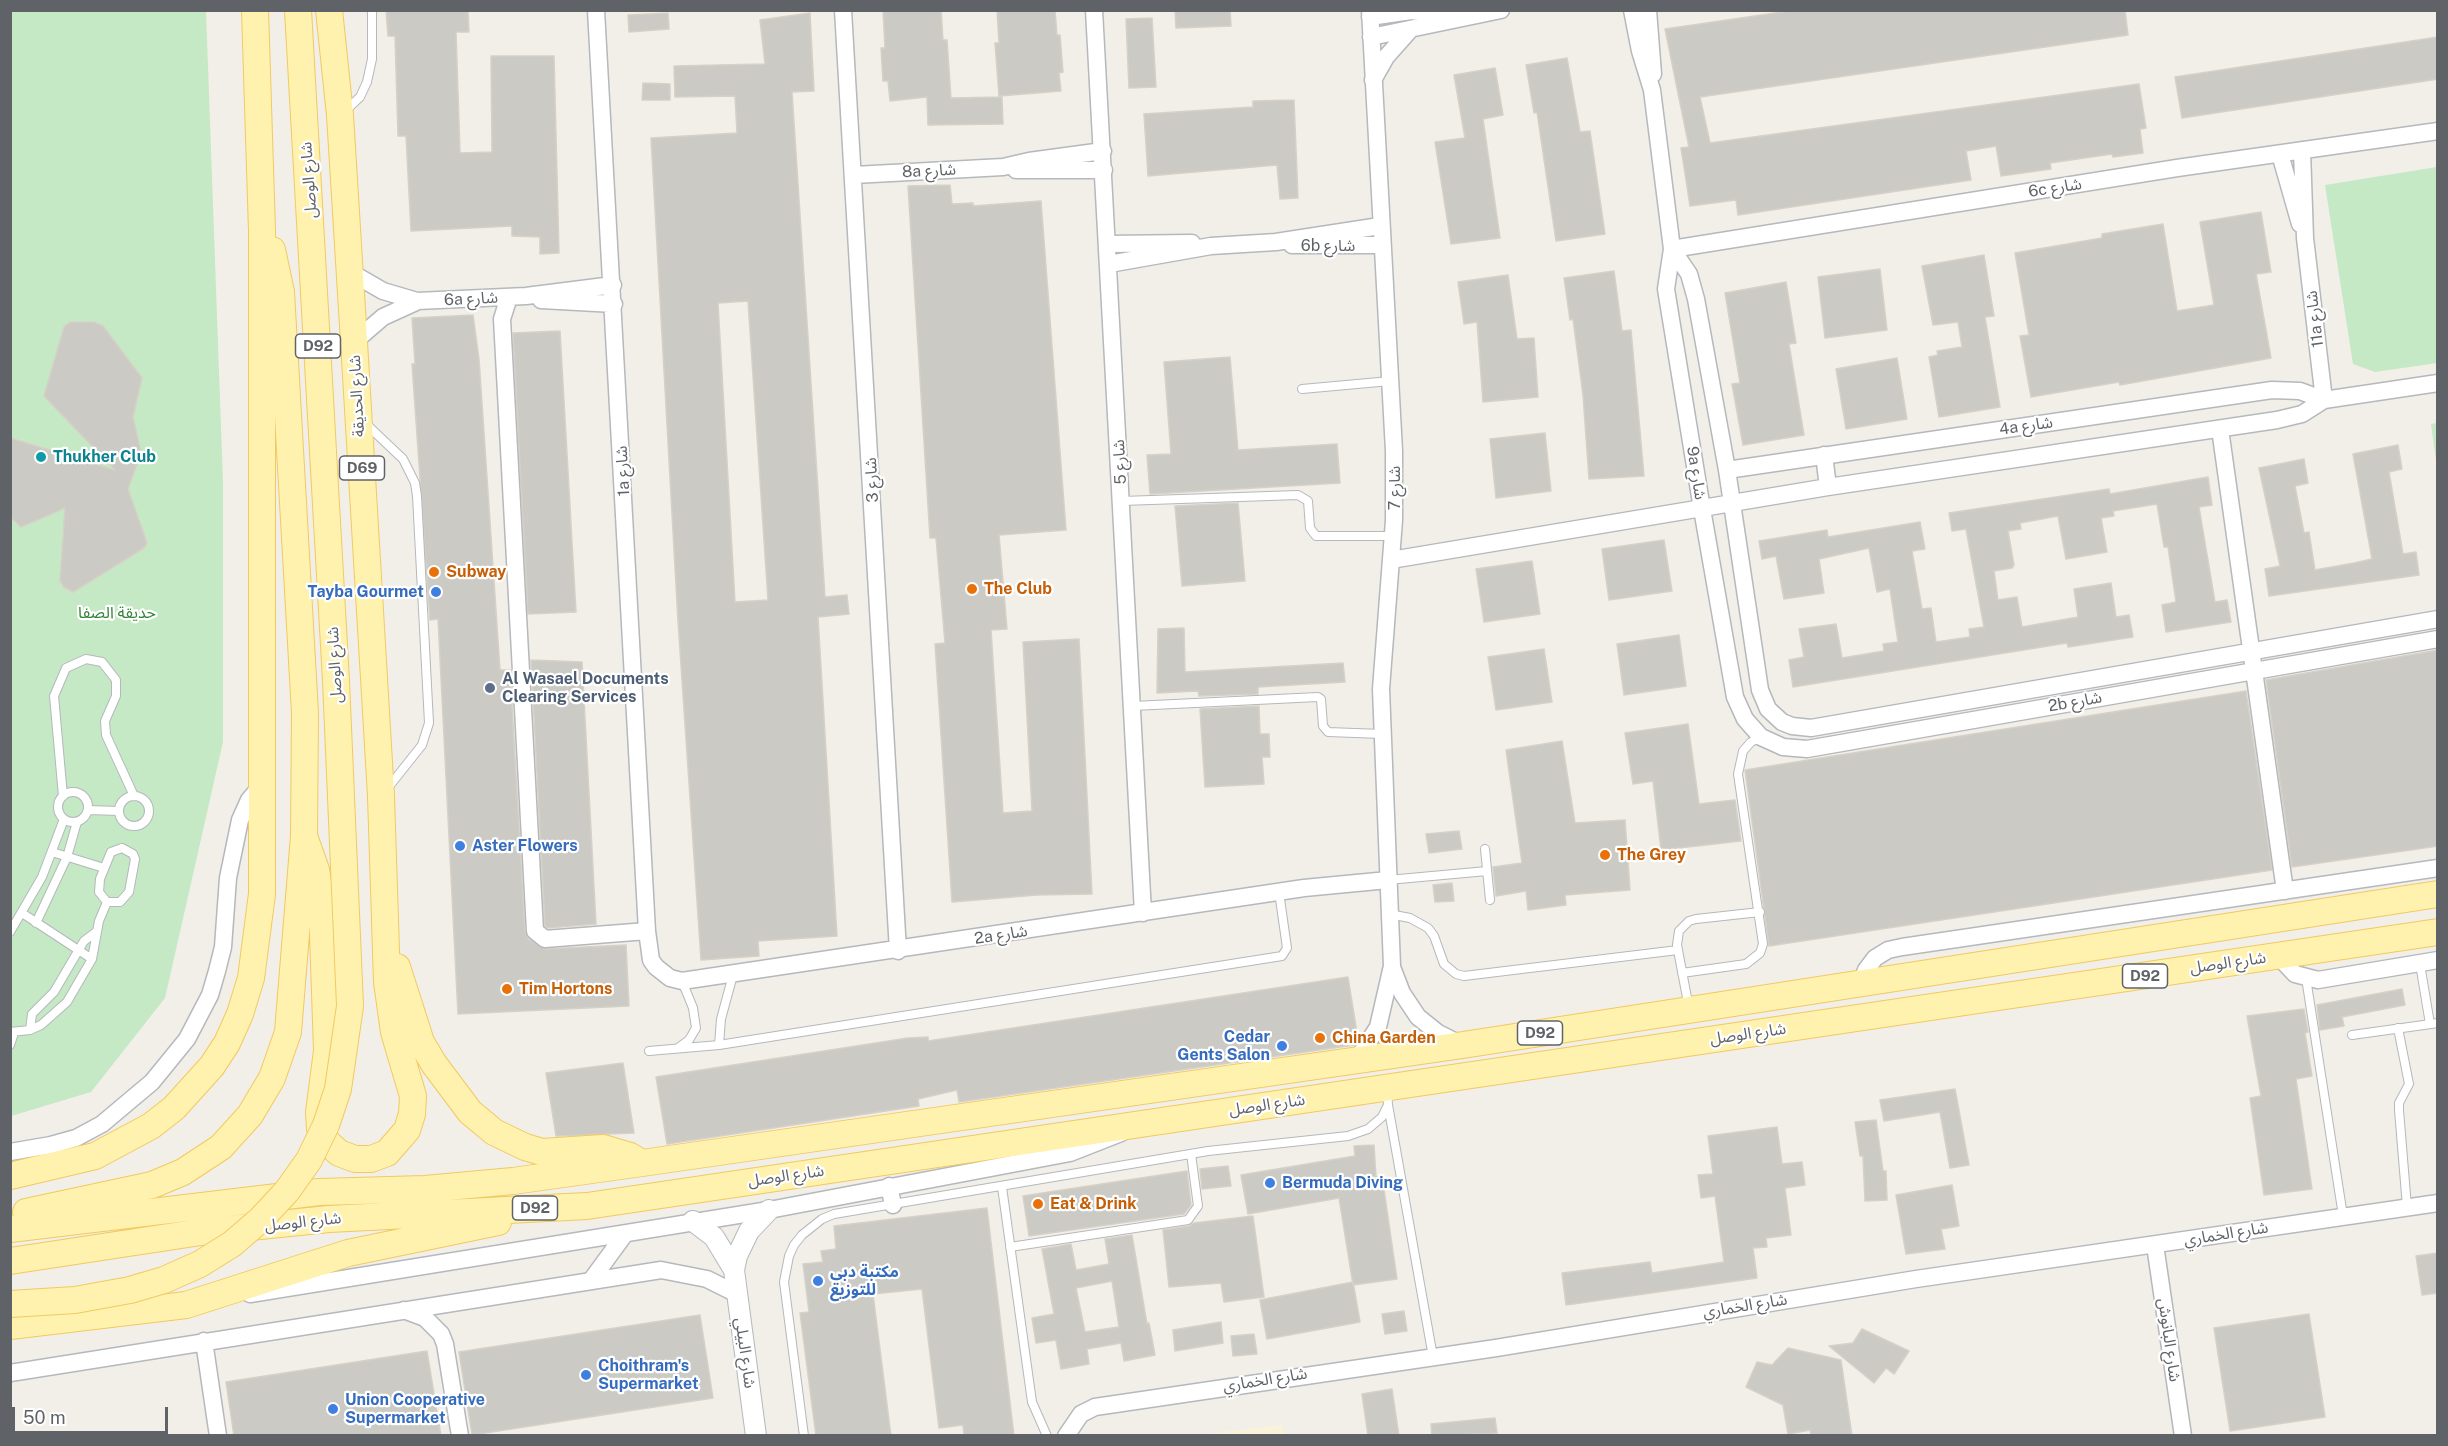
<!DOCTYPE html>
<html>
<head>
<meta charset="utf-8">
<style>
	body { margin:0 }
	#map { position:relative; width:2448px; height:1446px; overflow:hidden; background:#f1efe8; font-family:"Public Sans",sans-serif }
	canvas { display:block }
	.frame { position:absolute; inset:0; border:12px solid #5f6368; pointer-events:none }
	.scale { position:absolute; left:12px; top:1407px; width:156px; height:27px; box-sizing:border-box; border:3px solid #5f6368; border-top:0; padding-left:8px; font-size:18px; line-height:21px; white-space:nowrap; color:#5f6368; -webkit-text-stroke:4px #fff; paint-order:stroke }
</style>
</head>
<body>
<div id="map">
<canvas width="2448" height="1446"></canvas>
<div class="frame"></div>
<div class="scale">50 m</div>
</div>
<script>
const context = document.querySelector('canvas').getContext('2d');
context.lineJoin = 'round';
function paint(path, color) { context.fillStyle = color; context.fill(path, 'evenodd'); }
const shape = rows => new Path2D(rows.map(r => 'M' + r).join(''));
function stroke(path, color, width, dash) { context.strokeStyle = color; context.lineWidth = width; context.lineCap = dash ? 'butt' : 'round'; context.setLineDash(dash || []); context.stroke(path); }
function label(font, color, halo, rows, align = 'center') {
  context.font = font + ' "Public Sans","Noto Sans Arabic",sans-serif'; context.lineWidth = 4.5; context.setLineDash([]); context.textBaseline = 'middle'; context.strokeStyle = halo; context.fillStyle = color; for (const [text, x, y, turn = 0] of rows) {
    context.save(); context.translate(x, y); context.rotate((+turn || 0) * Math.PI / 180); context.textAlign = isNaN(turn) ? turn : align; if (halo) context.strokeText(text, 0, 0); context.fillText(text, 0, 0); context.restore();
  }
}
paint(shape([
	[11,11,206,11,223,483,223,742,165,998,91,1092,11,1116],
	[2437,167,2437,363,2375,372,2353,364,2325,185],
	[2437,423,2438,423,2437,467,2431,424]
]), '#c5e8c5');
paint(shape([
	[1282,1425,1284,1435,1199,1435]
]), '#fbf3d9');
const building = shape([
	[386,10,468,10,469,32,456,32,460,153,492,152,491,56,554,56,559,253,540,254,540,237,512,236,512,226,411,231,406,136,398,136,395,36,388,36,386,10],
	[883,10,941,10,943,40,947,40,951,98,1002,97,1003,124,928,125,927,97,890,101,888,81,883,81,881,48,885,48,883,10],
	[997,10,1055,10,1057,35,1060,35,1063,72,1059,73,1061,91,999,96,995,43,999,43,997,10],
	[1175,10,1230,10,1231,26,1176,28,1175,10],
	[1796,10,2125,10,2128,35,1700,97,1710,143,2139,84,2146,128,2140,129,2143,153,2113,157,2112,154,2050,163,2051,169,2001,176,1996,146,1966,151,1971,180,1738,215,1736,200,1690,206,1681,148,1689,147,1665,29,1796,10],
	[668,13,669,29,629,32,628,15,668,13],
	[810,13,814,91,792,92,825,597,847,595,849,614,818,617,837,936,758,941,759,956,701,960,678,621,651,138,737,133,735,96,675,97,674,66,765,64,760,20,810,13],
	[748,301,768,600,735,602,718,303,748,301],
	[1152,18,1156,87,1129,88,1126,19,1152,18],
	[2438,37,2438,79,2182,118,2175,77,2438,37],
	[1567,58,1580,132,1590,131,1605,234,1556,241,1537,112,1534,113,1526,65,1567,58],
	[1495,68,1503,115,1483,119,1500,238,1451,244,1435,142,1465,138,1454,75,1495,68],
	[643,83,670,84,670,100,642,100,643,83],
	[1294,100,1298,198,1280,199,1277,165,1148,176,1144,114,1253,107,1253,101,1294,100],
	[950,185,952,204,973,203,973,206,1041,201,1066,530,999,535,1007,629,991,630,1003,813,1032,811,1023,642,1079,639,1092,894,1037,895,952,902,935,644,945,643,936,538,930,538,908,186,950,185],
	[2261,212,2271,272,2256,274,2271,358,2120,385,2119,382,2031,397,2020,336,2029,335,2015,253,2102,238,2102,234,2163,224,2177,311,2214,305,2200,222,2261,212],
	[1984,255,1994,316,1985,317,2000,407,1939,417,1929,357,1938,355,1937,351,1962,347,1958,322,1933,325,1922,266,1984,255],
	[1880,269,1887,330,1825,338,1818,277,1880,269],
	[1614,271,1622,331,1631,330,1644,476,1589,479,1583,395,1573,319,1570,320,1564,278,1614,271],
	[1508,275,1517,339,1534,338,1538,397,1483,402,1477,322,1464,324,1458,282,1508,275],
	[1786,282,1796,343,1789,344,1804,435,1743,445,1732,384,1740,383,1725,293,1786,282],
	[473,315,479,359,500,670,510,670,525,932,528,939,545,949,626,945,629,1006,458,1014,438,619,430,620,412,364,415,364,412,318,473,315],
	[70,322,94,322,103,326,142,378,133,417,141,453,128,489,147,543,144,548,73,592,64,587,60,581,65,508,21,527,10,517,10,438,115,470,44,396,64,327,70,322],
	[560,331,576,612,528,614,513,333,560,331],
	[1230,357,1238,450,1337,444,1340,483,1150,494,1147,455,1171,454,1164,362,1230,357],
	[1897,358,1907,419,1846,429,1836,369,1897,358],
	[1545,433,1551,491,1496,498,1490,439,1545,433],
	[2398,445,2402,469,2389,472,2403,554,2416,552,2419,575,2269,596,2265,569,2280,566,2259,468,2304,459,2308,483,2295,486,2304,533,2309,532,2315,570,2354,563,2372,559,2353,454,2398,445],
	[2208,477,2212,505,2199,507,2215,602,2227,600,2231,622,2166,632,2162,605,2176,602,2168,547,2164,547,2157,504,2113,511,2114,516,2101,518,2107,552,2066,559,2058,516,2020,523,2021,529,2008,531,2014,565,2012,568,1994,571,1998,600,2017,597,2022,627,2078,617,2074,589,2111,583,2116,617,2129,615,2133,637,2068,647,2067,643,1793,687,1789,660,1804,657,1799,629,1836,624,1842,658,1884,651,1883,644,1898,642,1890,589,1877,592,1869,548,1819,559,1824,593,1784,599,1776,556,1762,559,1759,541,1827,530,1828,537,1920,522,1925,549,1912,551,1922,609,1931,608,1936,642,1970,637,1969,629,1984,627,1966,529,1952,531,1949,513,2109,489,2110,494,2208,477],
	[1238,503,1245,581,1182,586,1175,506,1238,503],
	[1664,540,1672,591,1609,600,1602,549,1664,540],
	[1532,561,1540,614,1484,622,1476,569,1532,561],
	[1184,628,1185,672,1343,663,1345,682,1258,687,1258,694,1199,696,1198,691,1157,693,1158,629,1184,628],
	[1679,635,1686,686,1624,695,1617,644,1679,635],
	[1544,649,1552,702,1496,710,1488,657,1544,649],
	[2438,650,2438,846,2292,867,2266,680,2438,650],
	[531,660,582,662,596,924,548,928,545,926,531,660],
	[2246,691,2272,870,1769,946,1745,770,2246,691],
	[1259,706,1260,734,1269,734,1270,757,1262,757,1264,784,1205,787,1200,709,1259,706],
	[1688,724,1699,804,1735,800,1741,841,1661,850,1653,781,1633,784,1625,733,1688,724],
	[1562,741,1575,823,1625,820,1630,890,1565,895,1566,905,1528,910,1526,891,1496,896,1493,867,1522,863,1506,750,1562,741],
	[1459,831,1462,849,1429,853,1426,834,1459,831],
	[1452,883,1454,901,1435,902,1433,885,1452,883],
	[1348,977,1358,1039,1354,1045,959,1102,957,1090,918,1099,919,1106,667,1144,656,1077,908,1038,928,1037,928,1041,1348,977],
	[2402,989,2405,1005,2342,1017,2344,1026,2320,1030,2317,1005,2402,989],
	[2304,1009,2308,1032,2305,1033,2312,1076,2296,1079,2312,1189,2264,1195,2250,1098,2261,1096,2247,1016,2304,1009],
	[623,1063,634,1133,556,1136,546,1073,623,1063],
	[1955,1089,1969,1165,1950,1168,1940,1112,1884,1121,1880,1100,1955,1089],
	[1876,1120,1883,1171,1886,1171,1887,1200,1865,1201,1863,1156,1860,1156,1855,1122,1876,1120],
	[1777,1127,1782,1164,1802,1162,1805,1185,1785,1188,1791,1235,1766,1238,1767,1247,1753,1248,1757,1278,1566,1305,1562,1273,1650,1262,1652,1273,1724,1262,1715,1196,1701,1198,1698,1175,1713,1174,1708,1136,1777,1127],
	[1374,1145,1376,1177,1382,1176,1397,1279,1353,1285,1339,1198,1248,1214,1241,1175,1355,1156,1354,1146,1374,1145],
	[1228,1166,1231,1186,1202,1189,1200,1169,1228,1166],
	[1187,1171,1191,1205,1184,1214,1029,1236,1023,1196,1187,1171],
	[1952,1185,1959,1226,1941,1229,1945,1249,1906,1254,1896,1195,1952,1185],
	[987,1208,1014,1436,964,1436,963,1425,939,1428,922,1289,873,1294,891,1436,816,1436,800,1313,809,1312,803,1264,823,1262,821,1251,836,1249,834,1226,987,1208],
	[1253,1216,1264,1297,1224,1302,1221,1283,1169,1287,1163,1230,1189,1226,1194,1223,1253,1216],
	[1132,1235,1147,1324,1149,1323,1155,1355,1124,1361,1121,1343,1087,1349,1089,1364,1061,1369,1056,1340,1036,1343,1032,1318,1054,1314,1042,1249,1071,1244,1076,1270,1109,1264,1105,1239,1132,1235],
	[1112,1281,1119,1327,1085,1332,1076,1288,1112,1281],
	[2438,1253,2438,1293,2422,1295,2416,1256,2438,1253],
	[1353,1282,1360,1322,1267,1339,1260,1300,1353,1282],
	[1404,1311,1407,1331,1385,1334,1382,1314,1404,1311],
	[2309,1314,2325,1417,2230,1431,2214,1328,2309,1314],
	[700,1315,713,1398,472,1435,459,1352,700,1315],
	[1221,1322,1223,1343,1175,1351,1173,1330,1221,1322],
	[1862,1329,1909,1351,1894,1374,1886,1368,1874,1383,1829,1346,1853,1343,1862,1329],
	[1254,1334,1257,1354,1233,1356,1231,1336,1254,1334],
	[1788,1348,1841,1360,1852,1436,1811,1436,1810,1430,1788,1434,1783,1405,1746,1387,1757,1362,1772,1365,1788,1348],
	[427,1351,441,1436,234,1436,226,1382,427,1351],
	[1392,1389,1399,1436,1368,1436,1362,1394,1392,1389],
	[1495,1418,1497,1433,1432,1436,1431,1424,1495,1418]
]);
paint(building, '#cccac5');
stroke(building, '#d6d1c6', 1.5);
const service = shape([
	[345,111,360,97,367,82,372,59,372,10],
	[1302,389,1390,381],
	[364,422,403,459,415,483,417,496,429,723,422,745,387,789],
	[1122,501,1298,495,1308,501,1310,528,1316,536,1393,536],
	[1133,706,1318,697,1321,699,1323,726,1328,732,1382,734],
	'58 807a15 15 0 1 1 30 0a15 15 0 1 1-30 0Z',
	[63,796,54,696,66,668,86,659,102,662,116,680,116,696,105,721,106,735,134,796],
	'119 811a15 15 0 1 1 30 0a15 15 0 1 1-30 0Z',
	[88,810,119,811],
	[122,848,133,854,135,859,129,892,120,902,107,902,99,892,100,879,111,852,122,848],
	[1485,849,1490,900],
	[52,852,104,868],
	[1388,880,1487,871],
	[22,913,92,959],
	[1389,914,1410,918,1428,928,1434,936,1444,964,1456,974,1464,976,1678,950],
	[36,923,67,857,77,822],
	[10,932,42,877,64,819],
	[2420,964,2430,1024],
	[1682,973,1746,964,1760,953,1763,944,1738,774,1743,751,1751,742,1761,737],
	[2306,978,2343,1216],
	[1689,1008,1677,945,1679,931,1689,921,1696,919,1760,912],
	[2398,1028,2409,1084,2399,1103,2399,1110,2407,1207],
	[30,1030,32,1014,54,992,84,941,96,932],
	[10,1032,30,1030,41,1025,67,1002,92,959,99,921,107,902],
	[2352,1035,2438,1023],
	[10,1045,14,1033],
	[719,1045,721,1019,733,975],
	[678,1048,689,1040,696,1028,693,1008,682,981],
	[649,1051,719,1045,1282,956,1287,948,1279,892],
	[1388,1105,1433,1357],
	[1002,1187,1032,1402,1047,1436],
	[1010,1247,1188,1220,1198,1206,1191,1154],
	[804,1436,784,1282,789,1256,794,1245,802,1235,822,1219,834,1214,1208,1151,1348,1136,1368,1129,1382,1117,1388,1105,1387,1090]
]);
const minor = shape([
	[596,10,647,931,651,960,656,967,670,978,682,981,1304,888,1388,880],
	[843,10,898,951],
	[1094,10,1143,913],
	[1632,10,1640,51,1652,90,1672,249,1666,289,1702,509,1735,697,1745,719,1761,737,1783,747,1807,749,2438,639],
	[1648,10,1653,74],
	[1370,17,1411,11,1454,15],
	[1371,37,1501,10],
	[1373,80,1386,57,1410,30],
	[2302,150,2305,238,2324,400],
	[2280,154,2300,224],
	[1016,170,1104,170],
	[854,175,1003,167,1029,161,1103,151],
	[1108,244,1192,243],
	[1292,245,1381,245],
	[1672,249,1689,274,1696,299,1727,470,1760,690,1768,709,1782,722,1792,726,1811,728,2438,619],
	[1672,249,2177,168,2438,131],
	[1109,264,1211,246,1276,242,1380,226],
	[350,272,383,291,417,301,526,296,613,285],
	[509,297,502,319,535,931,545,939,647,931],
	[541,300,614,304],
	[354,342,383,317,416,302],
	[2220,429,2285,891],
	[1824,455,1828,487],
	[1727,470,2272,390,2300,391,2324,400],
	[1391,560,1828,487,2277,420,2302,414,2324,400,2438,383],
	[2278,956,2295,974,2318,980,2438,960],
	[1392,967,1402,993,1418,1017,1438,1033,1462,1045],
	[1861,984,1866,970,1875,958,1888,950,1902,947,2438,868],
	[1356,1061,1378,1027,1392,966,1381,689,1394,520,1394,451,1370,10],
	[10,1152,51,1145,76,1138,102,1124,152,1082,187,1039,210,995,217,971,223,947,228,878,240,820,249,800,262,785],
	[889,1186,893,1205],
	[2155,1245,2183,1436],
	[592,1279,625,1234],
	[250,1294,769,1210,1070,1153,1121,1133],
	[404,1310,425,1318,441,1334,445,1344,460,1436],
	[204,1341,218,1436],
	[10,1373,661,1270,707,1279,737,1294],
	[1066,1436,1081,1414,1095,1407,1496,1348,1916,1279,2438,1203]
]);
const tertiary = shape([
	[693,1221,714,1237,734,1270,756,1436],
	[734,1270,737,1256,749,1231,769,1210]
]);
const primary = shape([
	[298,10,336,681],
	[304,836,316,870,322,905,327,1051,319,1112,320,1129,327,1142,339,1153,355,1159,371,1159,387,1153,407,1130,412,1114,413,1096,394,1032,387,982,381,796,354,342,340,115,329,10],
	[397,967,421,1042,434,1064,470,1112,494,1132,525,1147,542,1152,603,1148,630,1156,642,1163],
	[10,1176,95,1156,151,1126,174,1108,212,1066,227,1043,240,1014,251,978,262,894,262,231,255,10],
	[26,1212,152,1185,183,1172,221,1147,250,1115,272,1078,288,1032,304,836,305,713,281,292,272,250],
	[10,1229,319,1192,425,1189,513,1181,642,1163,1463,1045,2438,894],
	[10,1261,201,1232,329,1219,587,1206,2438,932],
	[10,1326,186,1305,348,1253,498,1222]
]);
stroke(service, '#b5b8bc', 10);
stroke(minor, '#b5b8bc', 19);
stroke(tertiary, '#b5b8bc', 22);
stroke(primary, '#f2c960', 28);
stroke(service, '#fff', 8);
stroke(minor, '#fff', 16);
stroke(tertiary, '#fff', 20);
stroke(primary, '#fff2af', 26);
const primaryBridge = shape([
	[10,1304,75,1300,130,1290,164,1280,200,1264,232,1244,261,1219,287,1191,309,1160,326,1125,338,1089,350,1006,336,681]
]);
stroke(primaryBridge, '#f2c960', 28, []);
stroke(primaryBridge, '#fff2af', 26);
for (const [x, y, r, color] of [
	[41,457,6,"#0f9aa8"],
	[434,572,6,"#e8710a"],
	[972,589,6,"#e8710a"],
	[436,592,6,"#3f7fe0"],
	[490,688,6,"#5c6f8a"],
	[460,846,6,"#3f7fe0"],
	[1605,855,6,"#e8710a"],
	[507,989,6,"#e8710a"],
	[1320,1038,6,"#e8710a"],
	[1282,1046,6,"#3f7fe0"],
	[1270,1183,6,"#3f7fe0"],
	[1038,1204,6,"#e8710a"],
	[818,1281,6,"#3f7fe0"],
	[586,1375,6,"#3f7fe0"],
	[333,1409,6,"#3f7fe0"]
]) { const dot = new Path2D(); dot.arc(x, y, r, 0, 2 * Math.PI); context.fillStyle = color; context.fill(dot); stroke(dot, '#fff', 2); }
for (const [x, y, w] of [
	[318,346,45],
	[362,468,45],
	[2145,976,45],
	[1540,1033,45],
	[535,1208,45]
]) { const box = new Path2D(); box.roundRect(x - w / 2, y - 12, w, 24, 4.5); context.fillStyle = '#fff'; context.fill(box); stroke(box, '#5f6368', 1.5); }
label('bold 15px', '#5f6368', null, [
	["D92",318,346],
	["D69",362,468],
	["D92",2145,976],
	["D92",1540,1033],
	["D92",535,1208]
]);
label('16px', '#5f6368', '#fff', [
	["8a شارع",929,171,-3],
	["شارع الوصل",309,180,-94],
	["6c شارع",2055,188,-9],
	["6b شارع",1328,246],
	["6a شارع",471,299,-3],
	["11a شارع",2315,319,-97],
	["شارع الحديقة",357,396,-93],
	["4a شارع",2026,426,-8],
	["شارع 5",1120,462,-93],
	["1a شارع",623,471,-93],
	["9a شارع",1696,473,81],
	["شارع 3",872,480,-93],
	["شارع 7",1395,488,-90],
	["شارع الوصل",335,665,-93],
	["2b شارع",2075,702,-10],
	["2a شارع",1001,935,-9],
	["شارع الوصل",2228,963,-8],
	["شارع الوصل",1748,1034,-8],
	["شارع الوصل",1267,1105,-8],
	["شارع الوصل",786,1176,-8],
	["شارع الوصل",303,1222,-6],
	["شارع الخماري",2226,1234,-9],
	["شارع الخماري",1745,1306,-9],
	["شارع البانوش",2169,1340,82],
	["شارع البيلي",745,1353,82],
	["شارع الخماري",1265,1380,-9]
]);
label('bold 16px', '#0d838f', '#fff', [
	["Thukher Club",53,457]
], 'left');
label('bold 16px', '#c56008', '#fff', [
	["Subway",446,572],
	["The Club",984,589],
	["The Grey",1617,855],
	["Tim Hortons",519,989],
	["China Garden",1332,1038],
	["Eat & Drink",1050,1204]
], 'left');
label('bold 16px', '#366cbe', '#fff', [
	["Tayba Gourmet",424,592,"right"],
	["Aster Flowers",472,846],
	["Cedar",1270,1037,"right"],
	["Gents Salon",1270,1055,"right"],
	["Bermuda Diving",1282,1183],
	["مكتبة دبي",830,1272],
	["للتوزيع",830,1290],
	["Choithram's",598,1366],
	["Supermarket",598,1384],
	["Union Cooperative",345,1400],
	["Supermarket",345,1418]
], 'left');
label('16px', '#348238', '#fff', [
	["حديقة الصفا",117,613]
]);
label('bold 16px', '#4e5e75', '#fff', [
	["Al Wasael Documents",502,679],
	["Clearing Services",502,697]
], 'left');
</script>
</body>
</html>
